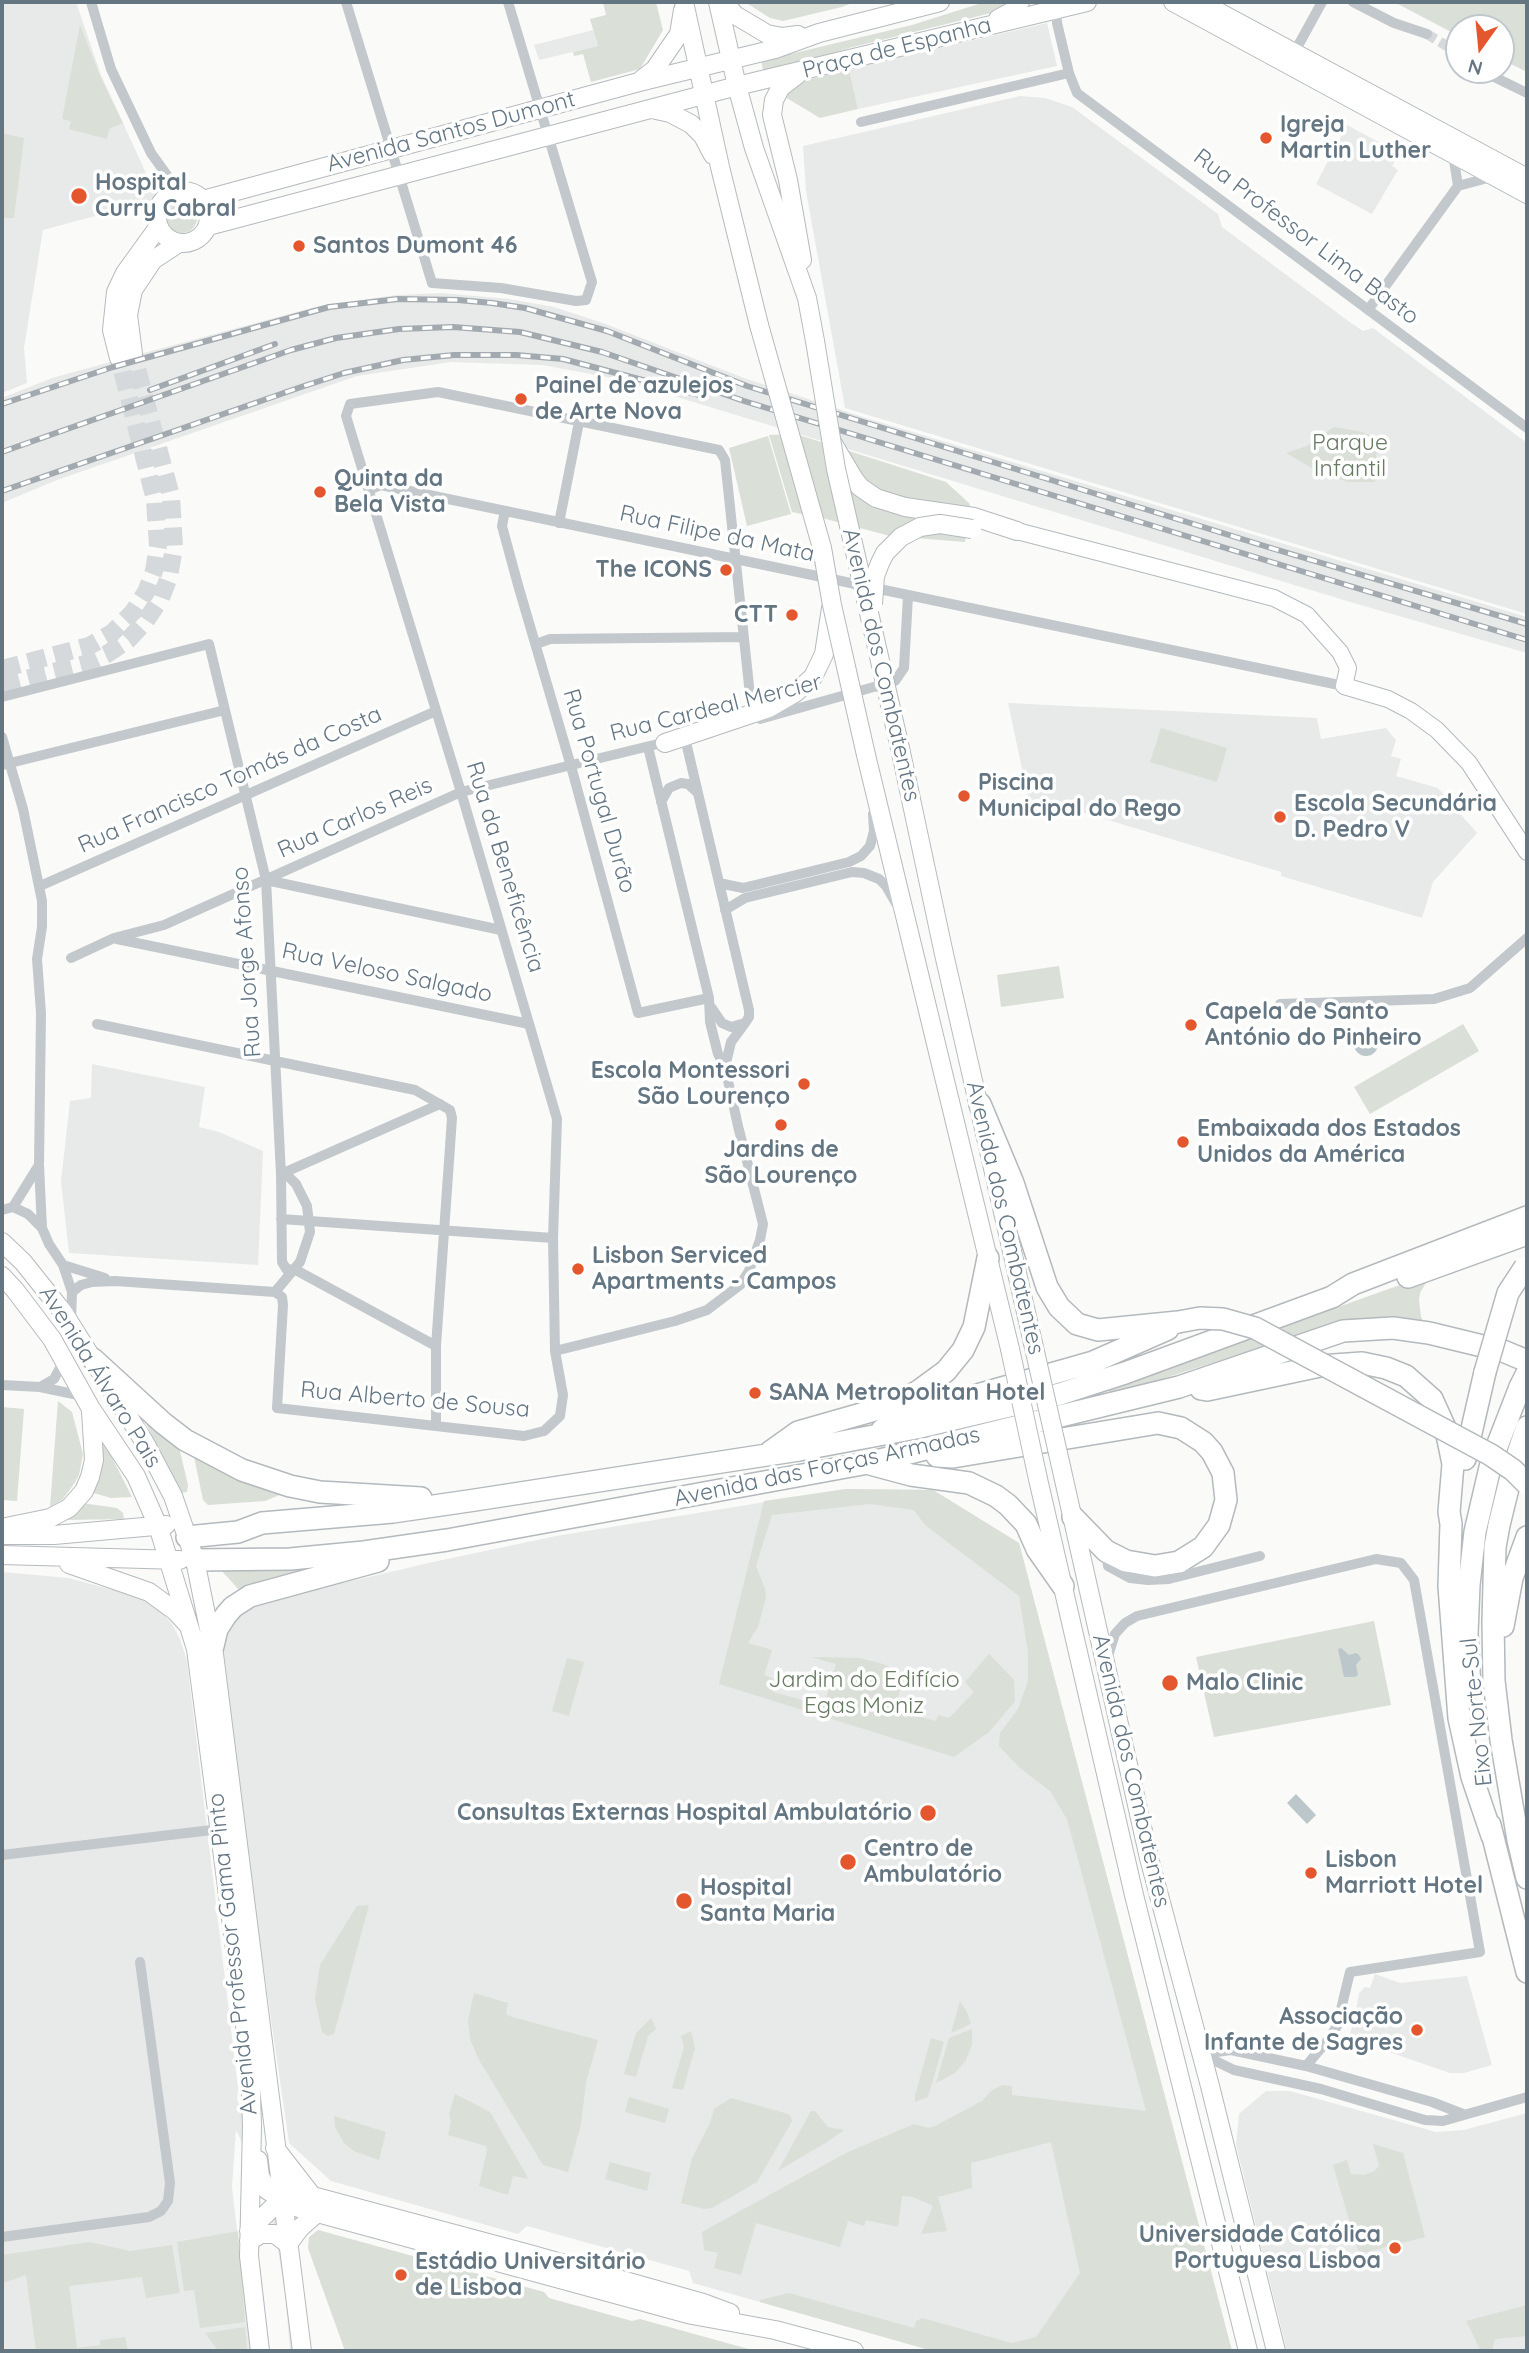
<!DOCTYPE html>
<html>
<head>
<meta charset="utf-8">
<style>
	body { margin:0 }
	#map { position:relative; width:1529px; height:2353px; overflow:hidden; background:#fafaf8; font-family:Quicksand,sans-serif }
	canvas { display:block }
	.frame { position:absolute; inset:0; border:4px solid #657683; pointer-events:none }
	.north { position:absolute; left:1445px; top:14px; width:70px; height:70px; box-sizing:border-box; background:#fff; border:2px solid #c1c8cd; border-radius:50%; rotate:195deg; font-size:19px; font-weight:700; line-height:28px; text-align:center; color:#657683 }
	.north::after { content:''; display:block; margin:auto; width:24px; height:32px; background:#e4572e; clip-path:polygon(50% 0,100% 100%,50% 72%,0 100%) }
</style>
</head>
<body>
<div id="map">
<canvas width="1529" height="2353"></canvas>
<div class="frame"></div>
<div class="north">N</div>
</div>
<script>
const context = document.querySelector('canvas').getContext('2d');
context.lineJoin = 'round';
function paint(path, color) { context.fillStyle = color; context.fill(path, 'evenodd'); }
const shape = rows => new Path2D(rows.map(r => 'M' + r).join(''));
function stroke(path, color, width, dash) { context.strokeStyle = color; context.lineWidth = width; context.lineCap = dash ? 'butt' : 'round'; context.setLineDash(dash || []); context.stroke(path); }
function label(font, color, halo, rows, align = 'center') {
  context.font = font + ' Quicksand,sans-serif'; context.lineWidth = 7; context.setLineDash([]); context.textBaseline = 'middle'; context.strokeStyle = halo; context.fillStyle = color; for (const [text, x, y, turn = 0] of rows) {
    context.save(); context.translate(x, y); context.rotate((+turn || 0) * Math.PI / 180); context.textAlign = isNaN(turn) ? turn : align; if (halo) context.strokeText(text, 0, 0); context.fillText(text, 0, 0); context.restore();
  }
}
paint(shape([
	[2,2,76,2,101,75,156,195,151,201,43,230,24,348,27,383,2,393],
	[1047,23,1057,66,858,109,849,69],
	[593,30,598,46,539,60,534,45],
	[1020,96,1045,98,1072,107,1218,214,1222,227,1351,323,1363,331,1373,328,1527,443,1527,614,845,408,806,191,803,146],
	[1347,125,1399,153,1392,166,1398,170,1372,214,1316,184],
	[442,293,509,299,554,307,603,323,744,378,866,418,1527,617,1527,653,1347,601,618,379,542,365,451,362,357,376,57,480,2,503,2,398,52,378,92,367,315,307,396,295],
	[1008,703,1317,718,1321,739,1386,728,1396,740,1391,756,1401,759,1396,776,1438,788,1477,833,1433,882,1422,918,1281,876,1281,872,1038,799,1029,801],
	[92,1064,205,1087,199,1127,219,1132,263,1151,258,1265,69,1253,61,1181,70,1101,91,1098],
	[845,1489,933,1490,1019,1543,1232,2351,933,2351,693,2283,689,2271,527,2226,518,2234,331,2181,289,2143,219,1659,231,1622,249,1605,433,1562,556,1536],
	[2,1572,69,1578,124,1593,146,1602,160,1611,172,1624,180,1639,187,1661,238,2088,237,2100,274,2175,306,2351,290,2351,285,2292,275,2232,259,2180,236,2130,232,2187,251,2351,2,2351],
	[1375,1974,1400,1983,1467,1976,1492,2065,1464,2073,1450,2073,1348,2038,1354,2022,1359,1993,1365,1987,1370,1988],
	[1266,2091,1290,2091,1436,2132,1464,2130,1527,2113,1527,2351,1287,2351,1236,2145,1239,2114]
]), '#e8e9e9');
paint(shape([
	[603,2,656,2,663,30,640,69,591,82,583,54,574,56,573,52,598,46,590,19,606,15],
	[745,2,855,2,842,7,783,21,770,18],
	[985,2,1011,2,1003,10,849,48,795,66,764,74,761,61,912,25],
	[1394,2,1522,2,1527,5,1527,72,1501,59,1501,28,1459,28,1459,35,1455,34],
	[80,25,100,76,123,123,109,129,107,139,69,129,71,121,62,119],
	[849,69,858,109,820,118,785,97,800,82],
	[2,133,24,138,14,218,2,218],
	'167 218a15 15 0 1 1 30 0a15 15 0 1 1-30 0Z',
	[1334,427,1362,432,1377,438,1375,482,1349,482,1322,474,1286,453,1307,446],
	[796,434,946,482,970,504,965,542,890,536,826,519,792,512,769,435],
	[768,436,791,514,747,526,729,448],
	[1161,728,1227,748,1217,782,1150,762],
	[1059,966,1064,998,1001,1007,997,975],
	[1463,1024,1479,1051,1370,1114,1354,1087],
	[1431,1274,1420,1293,1419,1300,1421,1317,1425,1324,1329,1326,1111,1395,1107,1389],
	[58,1401,72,1412,83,1454,79,1475,74,1484,62,1500,50,1507],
	[2,1407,24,1409,17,1501,2,1500],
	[143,1418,178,1443,188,1485,187,1492,181,1493],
	[102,1445,106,1446,132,1497,111,1498,90,1492],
	[193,1452,289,1491,265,1501,208,1505,203,1500],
	[846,1489,933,1490,1019,1543,1232,2351,933,2351,760,2302,760,2300,789,2293,914,2328,916,2321,922,2318,1012,2343,1036,2337,1080,2273,1051,2142,971,2163,972,2188,938,2197,947,2231,921,2234,933,2206,913,2197,902,2196,898,2227,866,2220,864,2226,848,2221,840,2247,756,2223,741,2275,714,2268,718,2253,704,2250,702,2232,846,2153,914,2124,928,2128,935,2126,982,2101,992,2090,1003,2085,1012,2086,1012,2095,1146,2111,1067,1819,1050,1791,1020,1768,999,1746,1000,1733,1018,1709,1028,1681,1028,1652,1019,1596,925,1525,914,1510,869,1504,772,1515,756,1566,765,1589,766,1597,758,1627,748,1643,772,1650,764,1675,777,1680,773,1692,824,1706,836,1664,811,1657,859,1658,883,1664,905,1674,896,1703,907,1706,906,1713,936,1721,938,1715,949,1718,974,1692,965,1682,989,1654,1014,1680,1015,1701,989,1732,954,1757,719,1684,764,1501],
	[82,1503,117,1508,123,1513,124,1519,67,1520],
	[313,1565,315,1570,255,1584,239,1590,221,1570],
	[1374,1621,1391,1705,1214,1737,1196,1657],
	[567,1658,584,1662,569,1716,552,1711],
	[369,1905,334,2034,328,2036,322,2032,315,1999,320,1965,357,1906],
	[474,1993,508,2003,506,2014,512,2017,598,2040,586,2082,581,2124,568,2172,543,2165,479,2060,470,2039,468,2021],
	[960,2001,967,2012,971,2024,951,2033],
	[651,2018,656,2029,648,2036,636,2077,624,2074,636,2033],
	[972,2029,972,2044,966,2060,955,2073,936,2083,949,2038],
	[691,2031,695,2048,683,2090,672,2088,684,2047,681,2036],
	[931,2038,944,2042,928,2097,915,2102,915,2096],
	[455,2094,490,2112,527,2176,528,2179,513,2176,508,2195,479,2186,487,2150,486,2146,448,2135,451,2122,449,2114],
	[629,2097,669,2109,665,2123,625,2112],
	[731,2098,788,2114,791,2117,792,2121,757,2182,712,2208,704,2209,681,2203,692,2158,710,2123,714,2109],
	[811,2111,815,2111,828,2127,844,2130,827,2142,778,2171],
	[334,2116,386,2132,379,2160,354,2151,344,2143,335,2127],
	[1373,2144,1403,2153,1425,2237,1359,2254,1333,2165,1347,2160,1351,2174,1364,2175,1374,2171,1379,2166],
	[610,2162,651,2173,647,2191,605,2179],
	[318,2230,544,2292,549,2298,632,2321,640,2319,756,2351,345,2351,308,2248,309,2237],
	[238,2231,245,2322,200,2328,194,2290,184,2291,177,2242],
	[89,2242,130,2251,172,2245,180,2293,146,2298,142,2277,69,2286,77,2348,100,2345,100,2340,125,2337,128,2351,36,2351,26,2275,3,2283,2,2255],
	[1527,2305,1527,2336,1495,2339,1492,2351,1481,2351,1466,2321],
	[245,2327,247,2351,218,2351,205,2333]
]), '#dadfd7');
paint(shape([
	'1354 1044a12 12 0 1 1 24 0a12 12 0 1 1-24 0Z',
	[1341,1648,1349,1655,1356,1653,1359,1655,1361,1659,1356,1665,1358,1675,1355,1677,1344,1677,1338,1649],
	[1296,1794,1316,1815,1307,1824,1287,1803]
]), '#bbc7cb');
stroke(shape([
	[1427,34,1455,51]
]), '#d5d9db', 10, [10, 5]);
stroke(shape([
	[2,669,89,646,112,633,133,612,146,592,154,571,158,546,155,500,119,358],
	[2,685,85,664,107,654,128,640,145,622,161,598,169,577,174,547,171,496,133,354]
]), '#d5d9db', 18, [18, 9]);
const secondary = shape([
	[1017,531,1274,598,1307,615,1340,652,1348,668,1344,686,1388,699,1411,711,1437,730,1469,763,1527,852]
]);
const primary = shape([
	[684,2,720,167,759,325],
	[718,2,737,86,754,148,807,298,815,341],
	[724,2,735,15,767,34,782,37,798,35],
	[1173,2,1527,194],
	[1200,2,1527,178],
	[998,19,1011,12,1020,2],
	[798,74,781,87,774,100,772,115,788,180,802,260],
	[641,80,655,69,679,34,683,10],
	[656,110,670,113,691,124,703,136,713,155],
	'157 217a26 26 0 1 1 52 0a26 26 0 1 1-52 0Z',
	[203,200,639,82,775,49,819,33,940,2],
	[208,226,737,86,1087,2],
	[133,354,128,315,133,290,153,260,179,243],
	[119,358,112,330,116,292,125,273,159,226],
	[832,442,854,479,860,487,876,498,905,507,974,517,1017,531],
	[665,743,769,708,795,693,813,677,824,654,831,608],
	[900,748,944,954,1033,1343],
	[866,755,1010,1349],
	[2,1242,23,1262,63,1312,145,1443,173,1496,195,1560,214,1654,302,2351],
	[2,1276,15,1290,52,1339,90,1407,136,1476,158,1526,196,1649,250,2064,252,2126,249,2256,260,2351],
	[1060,1462,1149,1858,1210,2086,1276,2351],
	[1038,1479,1134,1895,1248,2351],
	[6,1527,50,1518,69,1508,84,1491,90,1477,94,1460,91,1411],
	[2,1535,54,1535,166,1525],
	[2,1555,180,1560],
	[69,1564,149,1592,175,1611,188,1625],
	[275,2148,313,2197],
	[258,2160,260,2176,267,2190,292,2206,692,2315,775,2330,854,2351],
	[249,2231,290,2190,529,2254,703,2303,730,2313],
	[249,2241,261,2234,275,2234,288,2244],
	[288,2244,300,2228,317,2213]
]);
const highway = shape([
	[980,1104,1013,1183,1047,1287,1059,1307,1077,1324,1098,1330,1178,1322],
	[1408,1277,1527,1234],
	[93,1359,163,1423,185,1440,242,1470,290,1486,320,1492,421,1498],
	[1201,1389,1207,1390,1320,1366,1362,1363,1386,1368,1406,1376,1432,1399,1446,1430,1453,1464,1449,1512,1451,1524,1449,1586,1459,1718,1472,1777,1492,1836],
	[1527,1427,1513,1468,1499,1525,1495,1547,1493,1622,1494,1681,1501,1740,1518,1840,1527,1878],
	[882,1430,903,1416,1093,1362,1168,1329],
	[770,1452,798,1432,896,1404,920,1390,946,1371,963,1350,974,1327,988,1258],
	[937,1456,953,1457,1158,1423,1181,1428,1203,1442,1212,1452,1223,1473,1226,1500,1219,1525,1203,1547,1179,1562,1155,1566,1126,1561,1106,1551,1073,1517],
	[1465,1459,1485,1372],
	[870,1464,911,1475,969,1483,996,1496,1008,1505,1026,1524,1037,1549,1063,1586],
	[187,1537,238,1532,262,1523,393,1512,475,1500,799,1450,916,1428,1005,1407,1060,1394,1125,1373,1332,1297,1353,1284,1527,1217],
	[195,1560,290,1559,364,1552,447,1540,868,1463,1179,1387,1343,1331,1393,1328,1429,1333,1503,1351,1527,1361],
	[1503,1626,1512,1578,1527,1537],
	[213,1646,217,1629,226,1615,233,1607,250,1596,378,1561],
	[1470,1689,1467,1634,1469,1585,1475,1532,1492,1459,1520,1387],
	[1490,1825,1527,1972]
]);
stroke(secondary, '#b3babf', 18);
stroke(primary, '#b5babe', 20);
stroke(highway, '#b4b9bd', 24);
stroke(shape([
	[91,2,111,69,151,153,179,192],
	[346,2,432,283,501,288,576,301,586,300,592,282,508,2],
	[1353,2,1394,23,1427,34],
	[1056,6,1057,23,1069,73,1077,93,1527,428],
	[1455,51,1459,53],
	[1294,53,1322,2],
	[1480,70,1527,93],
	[861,122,1069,73],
	[1453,154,1458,186],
	[1368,310,1458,186,1495,176],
	[369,490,381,485,1344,686],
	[505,511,502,526,518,585,571,766,638,1013,709,998],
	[559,523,579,422],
	[536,644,550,639,743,637],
	[2,697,209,644,266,880,281,1174,282,1262,287,1270,294,1269,436,1346],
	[760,719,895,681,904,668,908,596],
	[2,737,23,809,42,901,42,927,37,959,41,1013,39,1165,42,1228,49,1244,63,1265,72,1292],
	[685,738,749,1010,749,1017,745,1023,731,1027,722,1023,711,1007],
	[2,765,225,710],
	[661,802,669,788,681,783,688,784,698,793],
	[266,880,501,930],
	[719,883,743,888,849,862,861,856,870,846,874,831,873,814],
	[40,886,436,711],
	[725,910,745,898,852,872,864,873,879,879,886,886,897,905],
	[117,939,529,1024],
	[71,958,114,938,164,925,461,792,670,741],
	[1280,1004,1434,999,1470,988,1527,938],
	[97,1024,415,1090,450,1110,452,1118,436,1346,436,1426],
	[725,1067,731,1042,745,1023],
	[281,1174,440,1104],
	[13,1207,28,1214,42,1228],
	[2,1210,13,1207,39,1165],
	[281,1219,553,1238],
	[63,1265,105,1278],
	[275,1292,300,1262,310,1232,307,1206,296,1184,288,1176,281,1174],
	[71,1321,72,1292,81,1285,92,1282,115,1281,275,1292,282,1297,283,1305,277,1408,524,1436,544,1431,560,1416,563,1395,555,1351,553,1238,557,1119,461,792,346,416,350,404,438,392,719,450,725,460,750,695],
	[555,1351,675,1321,707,1310,740,1285,749,1271,760,1240,763,1224,738,1126,725,1067,718,1054,710,1022,709,998,648,747],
	[2,1385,40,1387,83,1396],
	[40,1387,54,1379,61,1366,62,1358],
	[1106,1552,1108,1566,1130,1578,1148,1580,1169,1579,1260,1556],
	[1107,1659,1115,1634,1125,1623,1137,1616,1376,1559,1401,1563,1414,1580,1480,1952,1350,1972,1337,2026,1328,2040,1306,2066],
	[2,1855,220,1829],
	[1201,2054,1234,2070,1321,2089,1425,2120,1443,2121,1527,2097],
	[1202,2054,1231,2050,1306,2066,1432,2102,1463,2114],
	[2,2237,149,2217,161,2211,168,2201,170,2183,140,1962]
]), '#c3c8cc', 10);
stroke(secondary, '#fff', 16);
stroke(primary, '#fff', 18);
stroke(highway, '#fff', 21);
const rail = shape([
	[150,390,275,344],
	[2,404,113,367,329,307,398,299,458,300,492,303,525,308,607,331,747,386,1271,548,1527,624],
	[2,452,291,350,336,338,399,329,453,327,520,332,602,352,744,401,1527,640],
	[2,491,301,387,344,373,403,360,454,355,516,355,563,359,703,396]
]);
stroke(rail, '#a2aab0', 6);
stroke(rail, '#fff', 3.5, [10]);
const primaryBridge = shape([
	[759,325,822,548,832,605,866,755],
	[815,341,836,469,900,748],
	[873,604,875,576,880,563,885,553,901,537,920,527,940,524,972,529],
	[1033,1343,1060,1462],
	[1010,1349,1038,1479]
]);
const highwayBridge = shape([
	[1178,1322,1200,1318,1223,1319,1255,1328,1491,1455,1513,1470,1527,1484],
	[1485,1372,1508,1293,1525,1267],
	[1520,1387,1527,1373]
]);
stroke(primaryBridge, '#b5babe', 20, []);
stroke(highwayBridge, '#b4b9bd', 24, []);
stroke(primaryBridge, '#fff', 18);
stroke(highwayBridge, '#fff', 21);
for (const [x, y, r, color] of [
	[1266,138,7,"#e4572e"],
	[79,196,9,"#e4572e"],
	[299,246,7,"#e4572e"],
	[521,399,7,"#e4572e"],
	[320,492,7,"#e4572e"],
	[726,570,7,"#e4572e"],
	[792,615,7,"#e4572e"],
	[964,796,7,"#e4572e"],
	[1280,817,7,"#e4572e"],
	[1191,1025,7,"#e4572e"],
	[804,1084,7,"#e4572e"],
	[781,1125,7,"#e4572e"],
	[1183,1142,7,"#e4572e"],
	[578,1269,7,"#e4572e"],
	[755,1393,7,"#e4572e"],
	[1170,1683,9,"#e4572e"],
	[928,1813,9,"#e4572e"],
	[848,1862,9,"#e4572e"],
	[1311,1873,7,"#e4572e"],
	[684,1901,9,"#e4572e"],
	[1417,2030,7,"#e4572e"],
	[1395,2248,7,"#e4572e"],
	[401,2275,7,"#e4572e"]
]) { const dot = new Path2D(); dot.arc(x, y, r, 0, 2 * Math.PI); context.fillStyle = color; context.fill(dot); stroke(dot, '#fff', 2.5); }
label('23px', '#657683', '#fff', [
	["Praça de Espanha",897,48,-14],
	["Avenida Santos Dumont",451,132,-15],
	["Rua Professor Lima Basto",1306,237,37],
	["Rua Filipe da Mata",717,534,12],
	["Avenida dos Combatentes",881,665,77],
	["Rua Cardeal Mercier",716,708,-14],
	["Rua Francisco Tomás da Costa",230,780,-24],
	["Rua Portugal Durão",599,791,74],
	["Rua Carlos Reis",355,818,-24],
	["Rua da Beneficência",505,867,73],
	["Rua Jorge Afonso",247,962,-94],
	["Rua Veloso Salgado",387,973,12],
	["Avenida dos Combatentes",1005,1218,77],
	["Avenida Álvaro Pais",100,1377,58],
	["Rua Alberto de Sousa",415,1400,5],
	["Avenida das Forças Armadas",827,1467,-12],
	["Eixo Norte-Sul",1477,1712,-96],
	["Avenida dos Combatentes",1131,1771,77],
	["Avenida Professor Gama Pinto",233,1954,-96]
]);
label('bold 23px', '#657683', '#fff', [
	["Igreja",1280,125],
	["Martin Luther",1280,151],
	["Hospital",95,183],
	["Curry Cabral",95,209],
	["Santos Dumont 46",313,246],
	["Painel de azulejos",535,386],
	["de Arte Nova",535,412],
	["Quinta da",334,479],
	["Bela Vista",334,505],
	["The ICONS",712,570,"right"],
	["CTT",778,615,"right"],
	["Piscina",978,783],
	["Municipal do Rego",978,809],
	["Escola Secundária",1294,804],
	["D. Pedro V",1294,830],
	["Capela de Santo",1205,1012],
	["António do Pinheiro",1205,1038],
	["Escola Montessori",790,1071,"right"],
	["São Lourenço",790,1097,"right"],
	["Embaixada dos Estados",1197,1129],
	["Unidos da América",1197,1155],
	["Jardins de",781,1150,"center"],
	["São Lourenço",781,1176,"center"],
	["Lisbon Serviced",592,1256],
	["Apartments - Campos",592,1282],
	["SANA Metropolitan Hotel",769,1393],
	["Malo Clinic",1186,1683],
	["Consultas Externas Hospital Ambulatório",912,1813,"right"],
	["Centro de",864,1849],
	["Ambulatório",864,1875],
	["Lisbon",1325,1860],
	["Marriott Hotel",1325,1886],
	["Hospital",700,1888],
	["Santa Maria",700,1914],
	["Associação",1403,2017,"right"],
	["Infante de Sagres",1403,2043,"right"],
	["Universidade Católica",1381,2235,"right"],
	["Portuguesa Lisboa",1381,2261,"right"],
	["Estádio Universitário",415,2262],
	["de Lisboa",415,2288]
], 'left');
label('23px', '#687a64', '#fff', [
	["Parque",1350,443],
	["Infantil",1350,469],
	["Jardim do Edifício",864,1680],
	["Egas Moniz",864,1706]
]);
</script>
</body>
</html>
